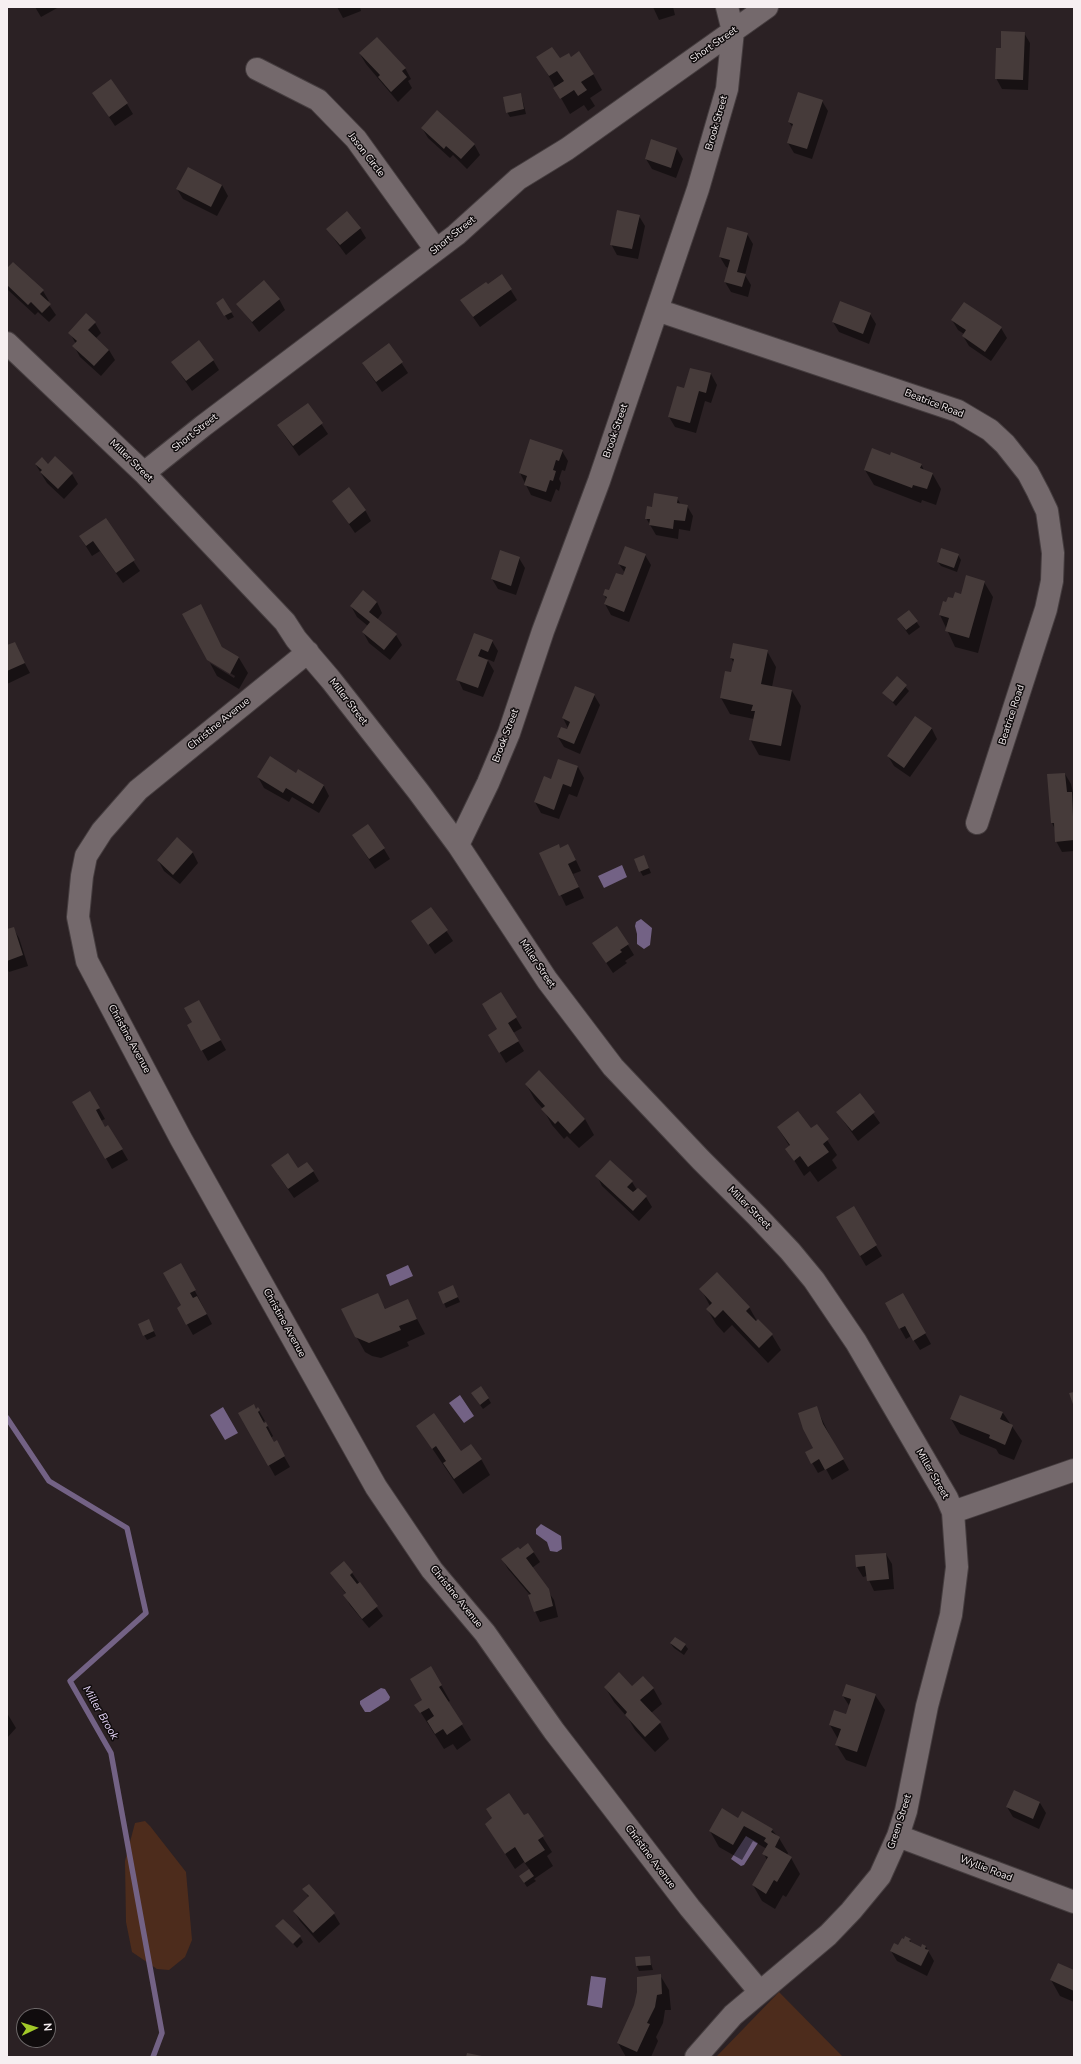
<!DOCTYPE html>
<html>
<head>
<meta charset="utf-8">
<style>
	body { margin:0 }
	#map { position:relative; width:1081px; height:2064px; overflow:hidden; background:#2b2124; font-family:"Nunito Sans",sans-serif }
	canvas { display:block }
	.frame { position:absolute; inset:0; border:8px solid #f6eff1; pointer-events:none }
	.north { position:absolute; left:16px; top:2008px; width:40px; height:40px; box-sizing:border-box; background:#100c0d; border:1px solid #6c6768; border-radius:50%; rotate:86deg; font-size:11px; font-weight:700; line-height:16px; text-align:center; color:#f6eff1 }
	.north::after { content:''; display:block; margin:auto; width:14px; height:18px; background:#a2c928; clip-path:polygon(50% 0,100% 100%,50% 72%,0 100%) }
</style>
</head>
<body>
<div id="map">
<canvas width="1081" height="2064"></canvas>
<div class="frame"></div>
<div class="north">N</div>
</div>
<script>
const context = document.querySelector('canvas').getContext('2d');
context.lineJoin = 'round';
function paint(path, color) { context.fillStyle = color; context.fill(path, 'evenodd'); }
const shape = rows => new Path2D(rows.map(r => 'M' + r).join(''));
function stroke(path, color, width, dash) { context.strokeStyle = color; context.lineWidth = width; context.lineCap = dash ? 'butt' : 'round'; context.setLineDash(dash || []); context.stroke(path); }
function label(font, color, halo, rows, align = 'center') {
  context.font = font + ' "Nunito Sans",sans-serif'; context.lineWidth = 3; context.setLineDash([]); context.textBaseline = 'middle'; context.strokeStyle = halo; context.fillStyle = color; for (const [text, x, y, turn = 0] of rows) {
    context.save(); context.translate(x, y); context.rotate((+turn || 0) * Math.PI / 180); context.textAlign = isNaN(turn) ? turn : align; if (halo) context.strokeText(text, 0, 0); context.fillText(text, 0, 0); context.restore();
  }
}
paint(shape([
	[145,1821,150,1826,186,1872,192,1940,185,1957,169,1970,157,1969,132,1952,126,1922,125,1861,135,1823],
	[779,1992,843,2057,716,2057]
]), '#4d2c1c');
paint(shape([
	[622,865,627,877,604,888,598,876],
	[641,919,652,928,650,945,644,949,637,944,637,934,635,926,636,922],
	[408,1265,413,1276,390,1286,386,1275],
	[460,1395,474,1416,464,1423,449,1403],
	[223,1407,238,1433,225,1440,210,1415],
	[541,1524,561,1536,562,1549,557,1552,550,1551,547,1542,536,1534,536,1529],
	[381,1688,385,1689,390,1697,389,1700,370,1712,365,1712,360,1704,360,1701],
	[746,1836,758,1843,744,1865,741,1866,731,1859],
	[591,1976,606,1978,602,2008,587,2005]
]), '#736285');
paint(shape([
	[35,7,59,7,41,17],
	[337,7,360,7,361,11,343,18],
	[653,7,673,7,675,15,659,20],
	[1024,33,1030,43,1028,90,1002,89,996,78,1002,50],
	[360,54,405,68,411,79,408,81,412,88,398,102,366,64],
	[538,57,560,60,571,58,593,74,602,90,590,98,595,106,588,111,584,105,570,114],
	[93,93,127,104,133,114,115,126],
	[521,94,526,114,510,117,507,112],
	[822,101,828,111,812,159,794,153,788,143,793,128,789,122],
	[422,128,474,144,480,155,467,169,453,155,450,158,428,138],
	[677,149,683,159,676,178,652,169,646,159],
	[222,185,228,196,217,216,183,199,177,189],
	[639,216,645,226,638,259,617,255,611,244],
	[360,228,366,238,346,255,327,229],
	[747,234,753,244,745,275,751,285,748,297,731,292,725,282,729,268,726,267,720,257],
	[7,270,43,291,49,301,47,302,56,315,49,322,38,312,35,315,7,289],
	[502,276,517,300,480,327,461,300],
	[279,299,285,310,259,332,238,304],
	[217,303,231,312,234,317,228,320],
	[870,314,876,324,869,344,839,332,833,322],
	[952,320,1001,328,1007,338,991,361,969,346,963,336,964,334,958,330],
	[95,323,101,333,96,338,109,350,115,360,101,376,80,357,74,346,76,344,70,333],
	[389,344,408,373,382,392,363,364],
	[213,360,219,370,192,391,172,362],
	[691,369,711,374,717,385,711,403,705,401,696,433,675,427,669,417,685,389],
	[308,404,328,434,299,456,278,426],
	[531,441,562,451,568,461,565,471,562,470,559,479,561,483,559,491,556,489,551,502,531,495,520,473],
	[921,464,924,470,932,473,941,489,936,505,922,500,921,503,874,485,865,470],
	[36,465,48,465,72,474,78,484,64,499,47,483],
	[677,498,681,505,687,506,693,516,690,531,679,529,678,539,656,535,646,518,652,508],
	[333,501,365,510,371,521,355,533],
	[105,519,140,571,123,583,100,551,92,556,80,537],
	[645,555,651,565,629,622,611,615,605,604,607,600,604,595,623,577,625,573,619,564],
	[958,555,961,560,957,572,941,566,938,562],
	[519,558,525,568,516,595,498,589,492,579],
	[984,582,993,597,978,653,955,647,940,615,947,604],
	[377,602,382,613,377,620,396,635,402,645,390,660,369,643,363,632,368,626,357,617,351,606],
	[909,611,920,627,909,635,901,624],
	[209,621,223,649,239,658,248,673,239,689,217,676,210,663,234,678,235,676,208,660],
	[475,634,492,641,498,651,494,662,487,659,494,671,483,697,463,690,458,679],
	[14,643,30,673,7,684,7,646],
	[767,651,776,667,772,687,792,691,801,706,790,761,759,755,750,739,754,719,730,714,721,698,732,674,734,663,731,658],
	[897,678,909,691,896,706,884,693],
	[594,695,600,705,580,754,564,747,558,737,568,728,563,718],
	[915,718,932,729,937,739,910,777,894,766,888,756],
	[559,760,578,767,584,778,577,797,569,794,559,819,541,813,535,802,552,780],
	[1065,774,1071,784,1074,797,1074,851,1062,852,1056,841,1055,829,1052,823,1048,775],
	[296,775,324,786,329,796,319,813,292,797,289,802,264,788,258,777],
	[353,835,384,849,390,859,375,869],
	[177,839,193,853,198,863,180,884,164,871,158,860],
	[541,853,574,856,581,871,573,874,584,898,566,906],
	[646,861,651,873,643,876,640,871],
	[431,908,453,941,435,954,413,921],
	[617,927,634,955,625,961,627,963,613,973,593,943],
	[13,928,19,938,28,966,9,972,7,968,7,930],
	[199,1001,226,1050,208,1061,188,1025,193,1023],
	[516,1018,522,1028,513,1033,524,1051,506,1063,489,1035],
	[526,1084,585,1119,594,1135,579,1148,567,1136,564,1139,552,1125,543,1109,535,1100],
	[90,1093,105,1119,101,1121,104,1128,108,1126,128,1160,112,1169,74,1102],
	[859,1094,880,1123,858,1141,837,1112],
	[817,1125,837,1155,832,1160,837,1168,818,1182,810,1171,804,1176,787,1149,790,1147,778,1128,811,1130],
	[298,1169,313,1171,319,1181,294,1198,278,1175],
	[597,1176,632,1182,637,1190,646,1197,652,1207,639,1221,602,1186],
	[853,1207,882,1256,866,1266,843,1227],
	[181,1264,212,1324,193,1335,178,1308,183,1306],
	[701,1289,749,1307,757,1321,772,1335,781,1350,768,1363,732,1325,724,1333,716,1324,707,1309,710,1306],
	[455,1291,460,1302,446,1308,444,1303],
	[377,1294,386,1310,407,1300,425,1334,407,1342,409,1346,381,1358,372,1356,365,1352,356,1336],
	[903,1294,931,1344,920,1350,911,1336,906,1339,886,1304],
	[151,1325,156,1336,147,1340,144,1335],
	[961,1396,1003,1413,1022,1441,1014,1460,999,1454,996,1449,960,1434,951,1419],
	[475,1398,488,1398,491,1403,483,1409],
	[816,1407,829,1434,849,1470,832,1480,826,1469,818,1473,806,1452,814,1448],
	[258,1409,265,1421,263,1422,264,1425,266,1423,273,1436,271,1438,274,1443,276,1442,290,1467,275,1476,240,1413],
	[417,1426,461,1452,481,1459,490,1475,463,1494],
	[528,1544,540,1562,532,1568,554,1600,558,1617,540,1622,535,1611,530,1595,508,1569,502,1559],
	[886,1554,892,1564,894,1589,874,1591,867,1576,863,1577,857,1567],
	[331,1573,352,1573,383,1616,369,1628,350,1605,344,1595,346,1594],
	[671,1644,685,1645,688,1649,684,1655,674,1648],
	[411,1680,441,1685,450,1701,448,1702,471,1740,457,1750,453,1744,444,1749,416,1705,423,1700],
	[605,1687,653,1688,662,1704,651,1713,660,1723,669,1739,655,1752,635,1730,628,1718,614,1702],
	[875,1695,885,1710,866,1767,846,1760,836,1744,838,1739,830,1725,847,1715,850,1707,843,1696],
	[7,1713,16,1728,7,1738],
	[1014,1792,1040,1803,1046,1813,1039,1829,1013,1817,1007,1807],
	[528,1814,552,1852,547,1856,553,1866,534,1879,536,1881,527,1887,523,1881,530,1870,524,1862,515,1869,486,1824,524,1817],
	[739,1819,772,1830,779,1838,788,1853,787,1856,791,1858,800,1874,786,1897,783,1895,775,1909,762,1901,753,1885,767,1860,764,1854,767,1849,753,1841,742,1860,719,1847,710,1831],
	[309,1885,334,1914,340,1924,319,1943,300,1921,294,1911,309,1898,304,1889],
	[277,1926,300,1937,303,1942,297,1948],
	[910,1940,912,1944,921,1948,923,1945,926,1947,934,1961,927,1976,897,1961,891,1951],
	[649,1957,653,1970,639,1971,637,1966,636,1958],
	[1074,1971,1074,2002,1060,1996,1051,1980],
	[660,1975,669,1990,671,2010,665,2010,663,2023,656,2037,658,2041,651,2057,626,2057,618,2043]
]), '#0007');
stroke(shape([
	[7,1418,49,1481,127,1528,146,1613,70,1681,111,1753,162,2033,153,2057]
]), '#736285', 5.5);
paint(shape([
	[1001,31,1025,32,1023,80,995,79,996,48,1001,48],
	[377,37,406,68,402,71,407,77,391,92,378,77,380,75,359,53],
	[552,47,560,58,569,53,571,57,579,51,594,74,581,82,587,90,578,96,574,90,560,99,553,88,564,81,557,71,549,76,536,57],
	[111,79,128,103,109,117,92,93],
	[798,92,823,100,807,149,787,143,793,124,788,122],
	[521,93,524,109,506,113,503,97],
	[437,110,475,144,461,159,446,146,444,149,421,128],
	[651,139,677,148,671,168,645,159],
	[188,167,222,185,211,207,176,189],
	[617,210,640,215,632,249,610,245],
	[347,211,361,228,340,245,326,229],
	[727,227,748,233,737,272,746,274,742,287,724,282,730,260,719,257],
	[13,262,44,290,40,294,51,304,42,313,31,302,28,305,7,285,7,268],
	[502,274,512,289,473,317,460,300,486,282,488,284],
	[264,280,280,299,252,322,236,304],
	[223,298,232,312,224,316,216,303],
	[840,301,871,313,863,334,832,322],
	[964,302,1002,327,985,352,962,336,966,330,951,320],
	[86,313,96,322,88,330,109,350,94,366,72,346,77,341,68,333],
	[199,340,214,360,186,381,171,362],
	[389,343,403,362,376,382,362,363],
	[690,368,711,373,706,393,699,391,690,423,668,417,677,386,684,388],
	[308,403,323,423,293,446,277,425],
	[530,439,563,450,559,461,556,460,553,470,556,471,553,481,550,480,546,492,524,485,527,476,519,473],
	[872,448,890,455,891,452,922,464,920,468,933,473,927,489,913,485,912,488,864,470],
	[55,456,73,473,58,489,40,472,42,470,35,464,42,457,48,464],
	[349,487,366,510,349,524,332,501],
	[654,493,678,497,677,503,688,505,685,521,674,520,673,529,649,525,650,519,645,519,647,506,652,507],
	[106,518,135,560,116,573,93,541,86,546,79,536],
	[625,546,646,554,624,612,604,604,607,597,603,595,605,589,609,590,616,573,623,575,626,567,618,564],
	[941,548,959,554,954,568,937,562],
	[500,550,520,557,511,586,491,579],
	[966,575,985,581,969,638,945,631,949,618,939,615,943,601,946,602,948,597,953,598,955,592,961,594],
	[363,590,377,602,369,612,397,634,384,650,362,632,370,622,350,606],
	[201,604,222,647,239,657,230,674,207,660,182,614],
	[909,610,918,621,906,630,897,619],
	[474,633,493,640,488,652,481,649,478,656,488,660,478,688,456,680],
	[15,642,25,663,7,671,7,645],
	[733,643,768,650,761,684,792,690,781,746,749,740,755,711,751,711,753,705,720,698,725,671,731,672,734,659,730,658],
	[897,676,907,685,893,702,882,693],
	[575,686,595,694,574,744,557,737,561,727,567,729,570,722,562,718],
	[915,716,932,728,904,768,887,756],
	[270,756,296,773,298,769,324,785,313,804,286,788,283,793,257,777],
	[558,759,578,766,571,787,563,784,554,810,534,802,544,776,551,779],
	[1065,773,1067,792,1072,792,1074,840,1055,842,1054,823,1051,823,1047,774],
	[368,824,385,848,369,859,352,835],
	[177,837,193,852,173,875,157,860],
	[559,844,560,848,568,844,576,860,568,864,579,887,559,896,539,853],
	[644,855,649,868,639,872,634,859],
	[431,907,448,930,428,945,411,921],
	[617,926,629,944,620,950,622,952,606,963,592,943],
	[14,927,23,955,7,961,7,929],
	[501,992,517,1017,508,1023,519,1041,499,1053,488,1035,497,1029,482,1004],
	[199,1000,221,1040,201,1051,187,1025,192,1022,184,1008],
	[539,1070,585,1119,570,1134,558,1121,555,1124,541,1109,545,1106,525,1084],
	[90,1091,100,1108,96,1110,105,1127,108,1125,123,1149,105,1159,72,1102],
	[860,1093,875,1112,852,1131,836,1112],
	[798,1111,811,1128,817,1124,829,1139,823,1144,829,1152,808,1167,800,1156,794,1161,785,1149,790,1145,777,1127],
	[288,1153,298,1168,307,1162,314,1171,288,1189,271,1165],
	[610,1160,633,1181,627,1187,633,1192,638,1188,647,1196,633,1211,595,1176],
	[854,1206,877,1245,860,1256,836,1217],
	[181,1263,196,1290,190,1293,193,1298,197,1296,207,1314,186,1325,177,1308,181,1305,163,1273],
	[717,1272,750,1307,746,1311,756,1321,758,1319,773,1334,759,1348,723,1310,715,1318,706,1309,712,1303,699,1289],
	[453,1285,458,1297,443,1304,438,1292],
	[378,1293,385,1309,408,1299,417,1319,399,1326,401,1330,369,1343,355,1337,341,1309],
	[903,1293,926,1333,913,1341,905,1326,899,1329,885,1303],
	[149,1319,154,1331,143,1336,138,1324],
	[481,1386,489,1398,480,1405,471,1393],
	[1074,1392,1074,1407,1069,1393],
	[960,1395,1003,1412,1000,1419,1013,1425,1005,1445,989,1438,990,1435,950,1419],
	[254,1404,256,1409,258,1407,260,1410,258,1412,264,1423,266,1422,268,1426,266,1427,274,1442,277,1440,285,1456,268,1466,238,1413],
	[817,1406,823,1424,844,1459,825,1470,819,1459,811,1464,805,1452,813,1448,803,1429,798,1413],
	[434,1413,461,1451,471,1444,482,1459,454,1479,443,1463,446,1461,436,1446,432,1449,416,1426],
	[528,1543,534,1552,526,1558,549,1589,553,1606,534,1612,528,1595,531,1594,501,1559,518,1547,520,1549],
	[886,1553,889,1579,867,1581,865,1566,856,1567,855,1555],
	[344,1561,353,1572,350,1575,357,1584,360,1582,378,1606,362,1619,343,1595,346,1593,330,1573],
	[675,1637,686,1644,681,1651,670,1643],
	[431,1666,442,1685,439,1687,463,1724,447,1735,443,1729,435,1734,427,1721,434,1716,429,1708,420,1713,414,1705,422,1700,410,1679],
	[619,1672,632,1686,643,1676,654,1688,640,1700,661,1722,645,1737,625,1715,627,1712,604,1687],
	[846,1684,876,1694,857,1752,835,1745,841,1729,829,1725,834,1710,846,1714,851,1699,842,1696],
	[1014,1790,1040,1802,1033,1819,1006,1807],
	[509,1793,524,1815,528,1813,544,1836,538,1840,545,1850,525,1863,515,1847,505,1854,485,1824,492,1818,486,1809],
	[722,1808,738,1818,742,1811,773,1829,771,1832,780,1837,775,1847,792,1857,777,1882,774,1880,766,1894,752,1885,768,1857,762,1854,768,1844,764,1841,766,1838,744,1826,733,1845,709,1831],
	[529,1869,534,1876,524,1883,519,1876],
	[309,1884,335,1913,313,1933,293,1911,309,1896,302,1889],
	[283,1919,301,1936,293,1944,275,1926],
	[905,1936,911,1939,909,1941,921,1947,922,1944,926,1946,925,1949,929,1950,921,1966,890,1951,894,1943,898,1945,902,1938,904,1939],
	[650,1956,651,1965,636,1966,635,1957],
	[1058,1963,1074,1970,1074,1991,1050,1980],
	[661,1974,662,1994,657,1995,655,2007,647,2023,650,2024,637,2052,617,2043,634,2005,637,1992,637,1977],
	[467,2053,482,2056,482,2057,466,2057]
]), '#463b3a');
const minor = shape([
	[257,69,318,100,356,139,436,250],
	[657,310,958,411,990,430,1005,444,1028,473,1038,492,1047,511,1053,553,1052,581,1046,609,977,823],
	[7,343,144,473,285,622,296,639,331,680,418,791,458,845,547,980,613,1067,701,1160,757,1216,790,1251,814,1280,856,1342,947,1498,953,1512,957,1567,951,1615,927,1706,906,1811,898,1836,880,1876,851,1911,828,1935,733,2015,696,2057],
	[144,473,203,426,456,235,518,179,567,149,767,7],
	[308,652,138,790,102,831,86,856,82,876,78,917,87,961,181,1139,376,1487,432,1570,485,1633,554,1731,690,1908,760,1992],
	[458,845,488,783,509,733,543,631,599,481,698,189,727,89,733,31,727,7],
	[953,1512,1074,1470],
	[898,1836,1074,1902]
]);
stroke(minor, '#453d3f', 24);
stroke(minor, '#74696c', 22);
label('10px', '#f6eff1', '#100c0d', [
	["Short Street",714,45,-35],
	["Brook Street",717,123,-74],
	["Jason Circle",366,155,52],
	["Short Street",453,236,-39],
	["Beatrice Road",934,404,21],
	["Brook Street",616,431,-71],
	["Short Street",195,433,-38],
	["Miller Street",131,461,44],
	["Miller Street",348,702,52],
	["Beatrice Road",1012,715,-72],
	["Christine Avenue",219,724,-39],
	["Brook Street",506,736,-69],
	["Miller Street",537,964,56],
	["Christine Avenue",129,1039,61],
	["Miller Street",749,1208,45],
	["Christine Avenue",284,1323,61],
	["Miller Street",932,1474,60],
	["Christine Avenue",456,1597,51],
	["Green Street",900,1822,-72],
	["Christine Avenue",650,1857,53],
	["Wyllie Road",986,1869,21]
]);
label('italic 11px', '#e8d7fb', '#100c0d', [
	["Miller Brook",100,1713,60]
]);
</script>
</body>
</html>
